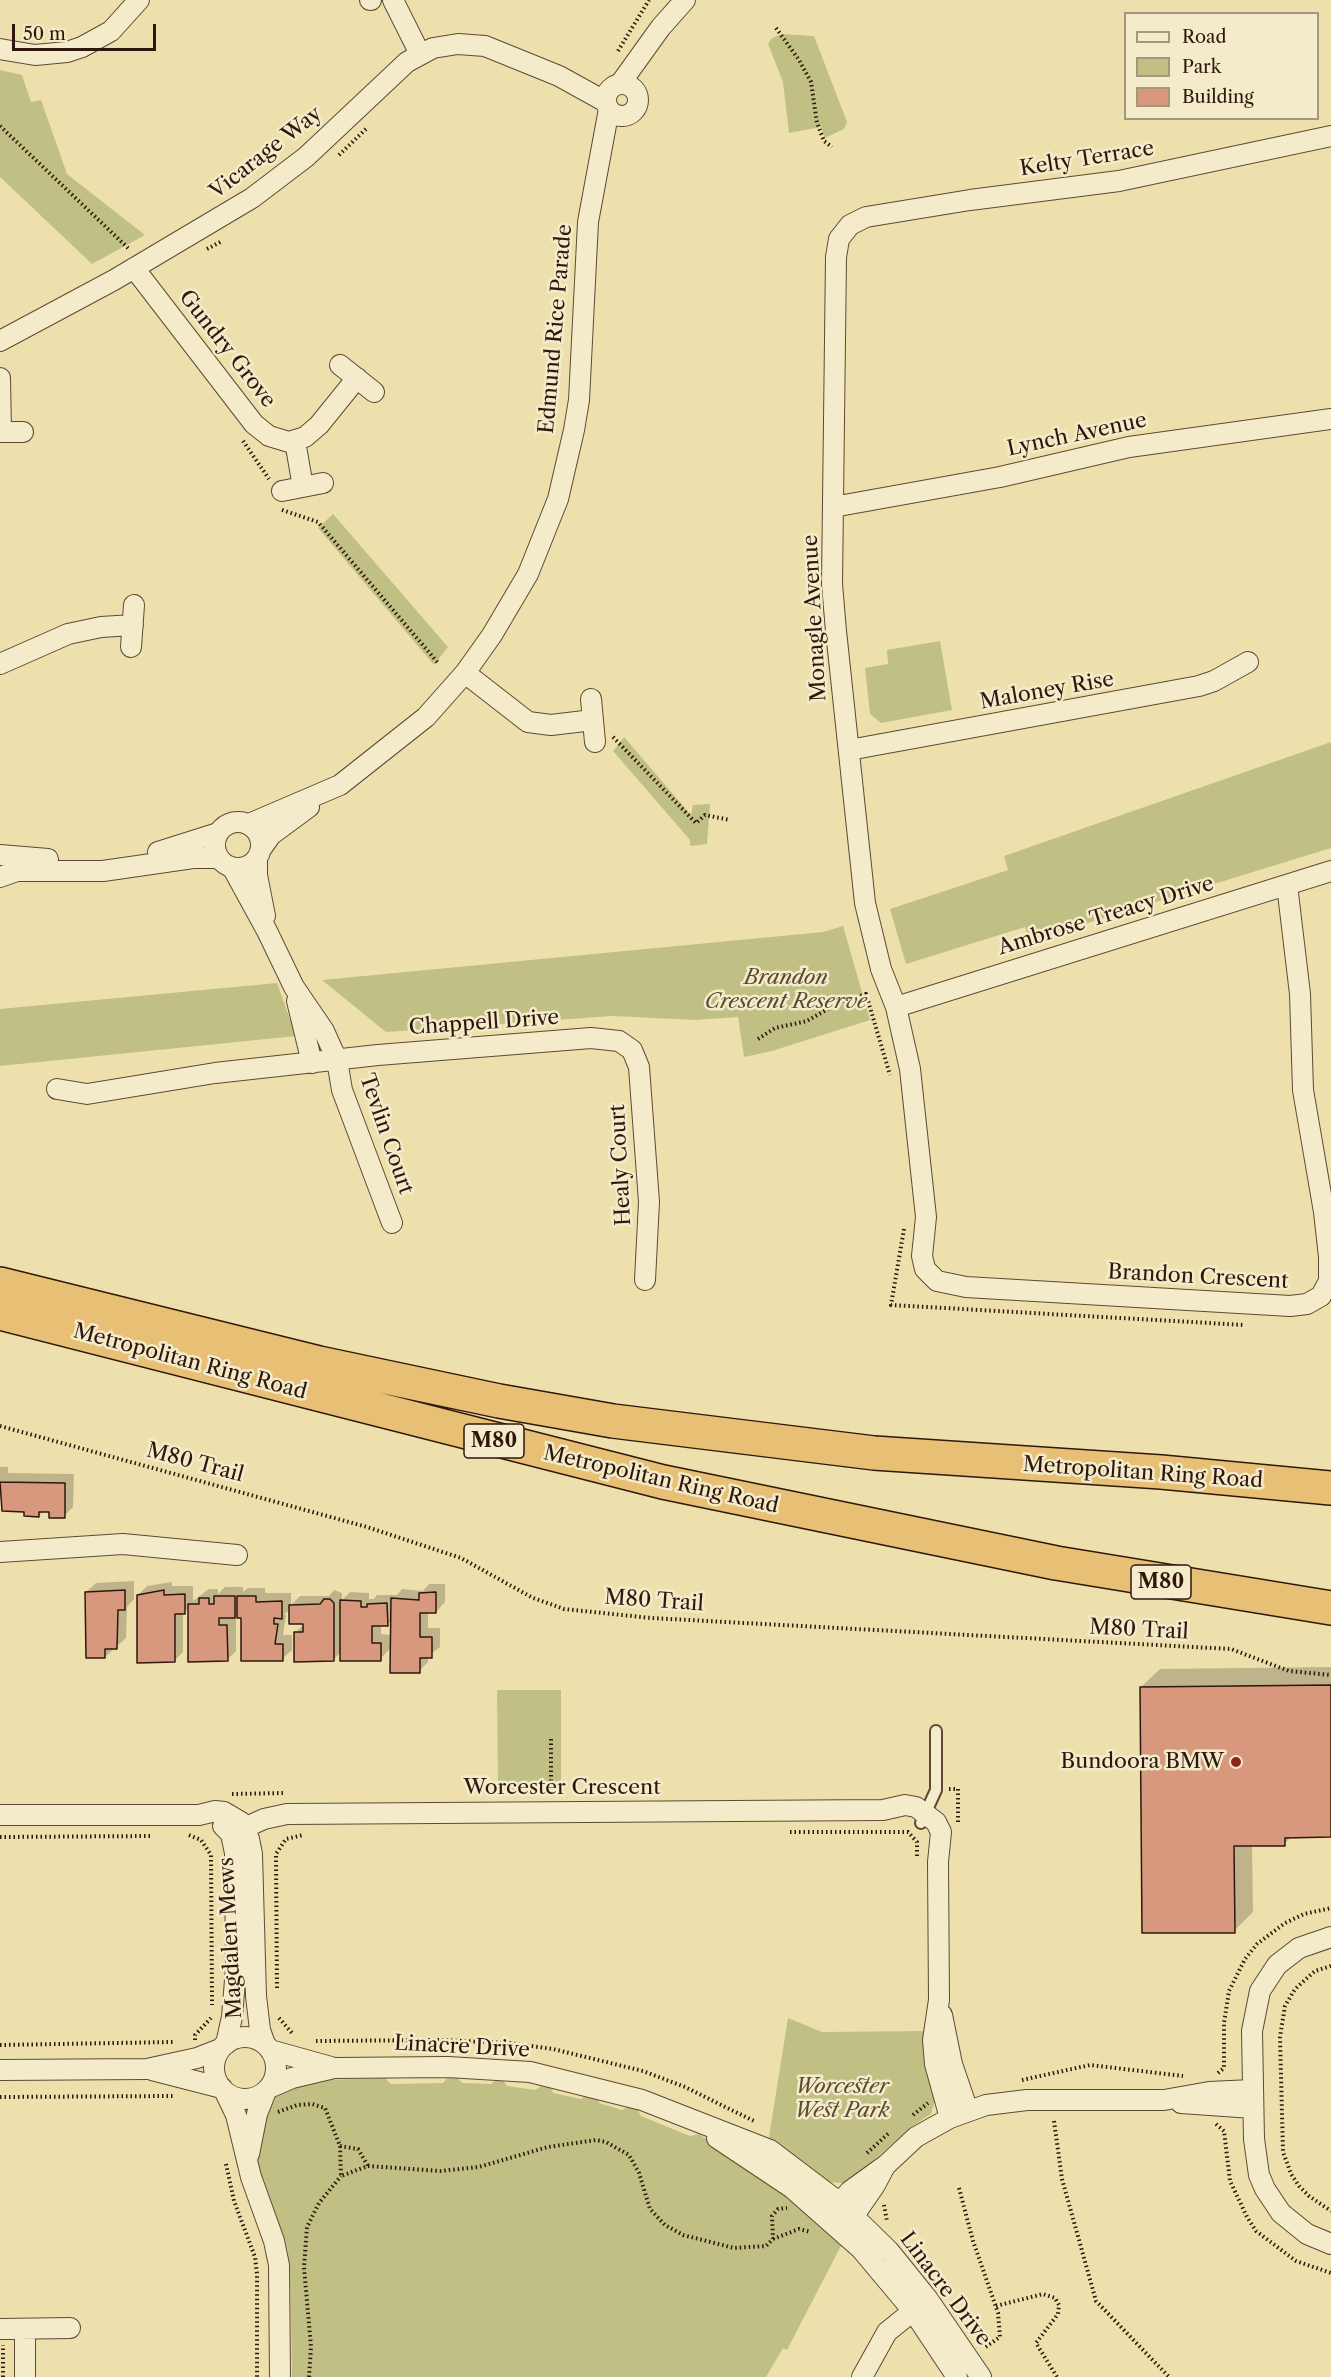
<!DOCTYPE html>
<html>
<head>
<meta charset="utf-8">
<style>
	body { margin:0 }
	#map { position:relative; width:1331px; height:2377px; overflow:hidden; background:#eee0ad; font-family:"Libre Caslon Text",serif }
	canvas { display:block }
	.legend { position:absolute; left:1124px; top:12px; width:195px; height:108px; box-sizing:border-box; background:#f4ebca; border:2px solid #a5967e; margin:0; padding:8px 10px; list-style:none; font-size:18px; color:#2f170d }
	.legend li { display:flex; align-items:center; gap:12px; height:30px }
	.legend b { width:30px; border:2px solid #a5967e }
	.scale { position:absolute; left:12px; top:24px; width:144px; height:27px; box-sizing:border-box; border:3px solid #2f170d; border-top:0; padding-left:8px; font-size:18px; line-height:21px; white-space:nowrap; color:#2f170d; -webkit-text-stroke:4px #f4ebca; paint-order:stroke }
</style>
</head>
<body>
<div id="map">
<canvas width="1331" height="2377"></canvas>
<ul class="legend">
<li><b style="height:8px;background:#f4ebca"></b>Road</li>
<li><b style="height:16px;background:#c0c085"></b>Park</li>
<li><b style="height:16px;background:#d7987d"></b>Building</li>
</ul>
<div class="scale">50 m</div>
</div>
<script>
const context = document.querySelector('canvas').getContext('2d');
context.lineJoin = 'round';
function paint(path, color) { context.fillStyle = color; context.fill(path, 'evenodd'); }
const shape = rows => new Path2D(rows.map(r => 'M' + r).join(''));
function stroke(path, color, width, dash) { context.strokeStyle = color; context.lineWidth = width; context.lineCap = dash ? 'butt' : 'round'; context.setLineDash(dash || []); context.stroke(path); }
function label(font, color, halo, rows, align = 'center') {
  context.font = font + ' "Libre Caslon Text",serif'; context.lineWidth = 5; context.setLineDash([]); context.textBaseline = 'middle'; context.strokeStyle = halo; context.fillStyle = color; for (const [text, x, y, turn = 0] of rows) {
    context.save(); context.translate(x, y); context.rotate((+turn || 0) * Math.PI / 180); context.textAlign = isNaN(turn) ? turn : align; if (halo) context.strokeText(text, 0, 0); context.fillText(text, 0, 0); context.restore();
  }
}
paint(shape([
	[782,34,814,36,847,122,844,129,825,138,821,127,789,133,783,82,768,44,772,38],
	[0,70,22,75,31,102,41,100,67,174,145,235,92,264,0,177],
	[333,514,448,647,434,665,318,528],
	[940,641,952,710,881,723,870,714,865,668,888,664,887,650],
	[624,737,691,815,693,805,710,804,707,844,690,846,690,840,613,751],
	[1331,742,1331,848,1029,941,1025,927,906,964,890,909,1008,870,1004,856],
	[843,926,870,1020,772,1051,744,1057,738,1017,695,1020,612,1016,386,1032,322,980,823,932],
	[277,983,296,1036,0,1066,0,1009],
	[497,1690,561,1690,561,1790,498,1790],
	[788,2018,822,2032,927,2031,937,2093,931,2114,911,2127,856,2176,843,2183,826,2182,768,2143],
	[448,2077,457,2077,462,2083,491,2084,497,2079,502,2079,507,2086,535,2090,543,2085,551,2086,553,2093,581,2099,589,2094,597,2096,599,2103,622,2110,630,2106,637,2108,641,2116,690,2136,699,2134,785,2191,844,2240,787,2350,783,2348,766,2377,292,2377,290,2270,287,2247,261,2179,258,2162,259,2136,273,2092,320,2080,385,2078,391,2084,443,2083]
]), '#c0c085');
paint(shape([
	[0,1467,8,1467,8,1473,74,1474,73,1507,64,1516,50,1510,44,1510,39,1515,25,1510,0,1493],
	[134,1581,134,1599,127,1607,126,1638,105,1657,86,1592,96,1583],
	[172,1582,172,1586,193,1586,193,1601,209,1589,218,1589,218,1594,225,1587,243,1587,243,1592,248,1588,265,1588,265,1593,291,1593,291,1605,300,1596,329,1596,334,1590,342,1593,342,1600,350,1592,369,1593,369,1599,374,1599,377,1595,397,1595,402,1589,423,1591,429,1584,445,1584,445,1602,436,1612,428,1612,428,1628,440,1628,440,1647,428,1656,428,1662,419,1671,392,1647,380,1659,341,1652,333,1660,295,1633,306,1622,291,1608,284,1615,286,1615,283,1635,292,1635,292,1650,282,1659,243,1617,236,1617,236,1651,227,1660,189,1607,183,1613,183,1652,174,1661,138,1595,147,1586],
	[393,1619,392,1635,381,1634,381,1625,387,1625],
	[1331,1667,1331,1836,1292,1836,1284,1844,1252,1845,1253,1912,1234,1931,1141,1687,1160,1669]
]), '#0003');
const building = shape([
	[0,1482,65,1483,65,1518,49,1518,49,1512,39,1512,39,1517,24,1516,24,1512,2,1511,0,1482],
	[125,1590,125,1610,118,1610,117,1649,105,1649,105,1658,86,1658,85,1592,125,1590],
	[164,1590,164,1595,185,1594,185,1614,175,1614,175,1662,137,1663,137,1595,164,1590],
	[436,1592,436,1613,420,1613,420,1637,432,1637,432,1658,420,1658,420,1673,390,1673,391,1598,419,1600,419,1593,436,1592],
	[214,1596,235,1596,235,1618,219,1618,219,1625,227,1625,228,1661,188,1662,188,1604,199,1604,199,1598,209,1598,209,1604,214,1604,214,1596],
	[237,1596,256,1596,256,1602,282,1601,282,1619,274,1618,274,1624,278,1624,275,1644,283,1644,283,1661,241,1661,241,1618,237,1618,237,1596],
	[324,1599,330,1599,334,1603,334,1661,294,1662,294,1632,303,1632,303,1624,289,1624,289,1605,320,1604,324,1599],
	[340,1600,361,1601,361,1607,367,1607,367,1604,387,1603,388,1626,372,1626,372,1643,381,1643,381,1661,340,1661,340,1600],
	[1331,1685,1331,1837,1285,1838,1285,1846,1234,1846,1235,1933,1142,1933,1140,1687,1331,1685]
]);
paint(building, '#d7987d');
stroke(building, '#2f170d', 1.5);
const service = shape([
	[921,1823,936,1790,936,1731]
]);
const minor = shape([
	[370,0,371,0],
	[393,0,420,54],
	[0,49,35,55,67,52,82,47,111,31,139,0],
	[620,84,661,27,685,0],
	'606 100a16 16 0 1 1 32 0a16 16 0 1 1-32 0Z',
	[134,268,254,424,269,436,289,442,305,437,319,425,357,378],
	[0,341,114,280,252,198,306,157,407,62,433,48,458,44,485,46,559,76,606,102],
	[340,365,374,392],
	[0,378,1,432],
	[0,432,23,432],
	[295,441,303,487],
	[282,491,323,483],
	[833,507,1000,477,1129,447,1331,419],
	[131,647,134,605],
	[0,664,68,634,101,627,133,625],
	[465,673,528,722,551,725,593,720],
	[591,699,595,742],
	[849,750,1199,686,1214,681,1248,662],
	'215 845a23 23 0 1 1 46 0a23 23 0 1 1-46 0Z',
	[249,824,340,785,426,717,465,673,492,635,528,574,558,499,574,430,579,400,588,222,609,109],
	[261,849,271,835,309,807],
	[158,852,218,833],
	[0,855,48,859],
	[257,859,257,875,265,916],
	[232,867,267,931,294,987,324,1031,337,1060,342,1090,392,1223],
	[0,877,17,871,103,871,193,858,219,858],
	[1287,885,1300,994,1303,1090,1324,1212,1329,1257,1329,1281,1321,1296,1307,1304,1290,1306,966,1287,937,1281,925,1269,922,1256,926,1217,910,1069,896,1007,881,969,865,903,836,631,832,584,836,257,839,239,850,225,866,217,970,200,1119,181,1331,136],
	[297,1001,312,1063],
	[896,1007,1331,871],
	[57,1089,87,1094,215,1073,378,1055,591,1038,619,1041,632,1050,639,1067,649,1202,645,1280],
	[0,1552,123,1544,237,1555],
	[0,1815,199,1815,215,1811,224,1812,241,1822,249,1839,252,1854,256,1996,260,2030,265,2044],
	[223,1826,231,1834,235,1853,236,1968,232,2017,226,2044],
	[231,1834,264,1819,287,1814,883,1810,905,1805,916,1807,936,1822,941,1832,938,1862,939,2000,933,2040,935,2064,950,2118],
	[1331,1937,1299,1948,1277,1965,1260,1991,1252,2031,1254,2139,1259,2175,1265,2189,1281,2213,1307,2234,1331,2244],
	[942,2015,952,2064,968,2111],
	'214 2068a31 31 0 1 1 62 0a31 31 0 1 1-62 0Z',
	[270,2050,331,2067],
	[0,2070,147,2069,197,2058,220,2049],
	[152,2070,222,2088],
	[269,2088,292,2078,334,2068,448,2067,530,2072,642,2100,770,2150,840,2203,889,2251,927,2298,981,2377],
	[225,2092,236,2115,251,2177,274,2241,279,2265,280,2377],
	[1181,2103,1253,2108],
	[717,2138,792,2188,861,2249,913,2311,957,2377],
	[249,2154,257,2114,266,2091],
	[827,2217,850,2191,886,2165,916,2137,950,2118,986,2105,1027,2100,1164,2100,1209,2092,1252,2090],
	[846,2227,875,2185,885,2166],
	[0,2329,70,2328],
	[25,2329,25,2377],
	[862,2377,887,2332,913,2311]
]);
const motorway = shape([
	[0,1284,319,1363,499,1401,613,1421,874,1453,1161,1472,1331,1488],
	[0,1313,663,1482,1056,1563,1331,1608]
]);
stroke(service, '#5f4935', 14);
stroke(minor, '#5f4935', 22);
stroke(motorway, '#2f170d', 36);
stroke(shape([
	[776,28,799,60,811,82,817,123,824,141,832,147],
	[618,51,649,0],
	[0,126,129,249],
	[339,155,368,127],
	[207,249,222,241],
	[243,441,269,479],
	[282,510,318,522,439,664],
	[613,737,696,823,705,815,730,820],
	[758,1039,775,1028,807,1021,838,1003,866,994,890,1075],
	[904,1229,891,1305,1244,1325],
	[0,1426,367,1527,461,1558,533,1598,564,1609,651,1618,1231,1649,1289,1671,1331,1675],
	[551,1739,551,1794],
	[949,1789,958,1789,958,1823],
	[232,1794,284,1793],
	[790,1832,908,1832,917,1842,917,1859],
	[189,1835,201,1840,211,1855,212,2005],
	[0,1837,151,1836],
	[1331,1966,1315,1971,1295,1989,1285,2006,1280,2037,1283,2152,1291,2174,1299,2186,1309,2196,1331,2211],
	[277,1988,276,1854,286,1839,303,1835],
	[279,2018,292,2033],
	[195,2040,195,2035,211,2018],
	[316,2041,440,2040,509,2043,553,2049,643,2071,685,2087,756,2122],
	[0,2045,173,2042],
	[1218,2073,1224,2068,1224,2023,1229,1991,1245,1959,1257,1944,1285,1923,1304,1914,1331,1908],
	[1022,2080,1090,2065,1183,2076],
	[0,2097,173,2096],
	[278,2112,297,2105,312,2104,325,2108,340,2146,341,2176,368,2166,440,2171,479,2167,548,2147,596,2140,606,2142,629,2155,639,2173,650,2209,665,2225,683,2235,734,2248,766,2246,773,2239,772,2216,778,2209,787,2208],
	[913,2115,928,2103],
	[1054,2121,1062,2179,1096,2301,1169,2377],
	[1216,2124,1224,2131,1230,2181,1247,2217,1256,2231,1296,2261,1331,2273],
	[340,2146,358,2149,368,2166],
	[867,2153,890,2132],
	[226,2164,234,2201,255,2257,257,2274,257,2377],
	[959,2188,973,2241,998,2313,1000,2337,984,2348],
	[884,2205,887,2221],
	[773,2239,799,2229,811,2232],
	[996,2306,1043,2294,1055,2298,1059,2305,1058,2314,1036,2343,1057,2377],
	[3,2377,3,2345],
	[309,2377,311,2347,304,2267,307,2227,319,2203,341,2176]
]), '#2f170d', 4, [1.5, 3]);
stroke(service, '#f4ebca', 10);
stroke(minor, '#f4ebca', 20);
stroke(motorway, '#e7c076', 33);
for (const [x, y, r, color] of [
	[1236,1762,6,"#8f2418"]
]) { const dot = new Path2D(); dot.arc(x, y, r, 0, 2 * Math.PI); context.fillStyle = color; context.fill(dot); stroke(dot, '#f4ebca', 2); }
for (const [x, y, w] of [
	[494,1441,60],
	[1161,1582,60]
]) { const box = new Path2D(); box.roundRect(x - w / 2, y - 17, w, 34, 4.5); context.fillStyle = '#f4ebca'; context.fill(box); stroke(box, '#2f170d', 1.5); }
label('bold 20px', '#2f170d', null, [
	["M80",494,1441],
	["M80",1161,1582]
]);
label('21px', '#2f170d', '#f4ebca', [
	["Vicarage Way",266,153,-38],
	["Kelty Terrace",1087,159,-9],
	["Edmund Rice Parade",556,329,-85],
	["Gundry Grove",227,349,52],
	["Lynch Avenue",1077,435,-12],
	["Monagle Avenue",815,618,-93],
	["Maloney Rise",1047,691,-10],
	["Ambrose Treacy Drive",1106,916,-17],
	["Chappell Drive",484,1023,-4],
	["Tevlin Court",386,1134,71],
	["Healy Court",621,1165,-93],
	["Brandon Crescent",1198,1277,3],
	["Metropolitan Ring Road",190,1362,15],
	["M80 Trail",195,1463,15],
	["Metropolitan Ring Road",1143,1473,4],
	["Metropolitan Ring Road",661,1480,13],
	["M80 Trail",654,1601,4],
	["M80 Trail",1139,1630,3],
	["Worcester Crescent",562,1788],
	["Magdalen Mews",231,1938,-93],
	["Linacre Drive",462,2047,3],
	["Linacre Drive",945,2289,53]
]);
label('italic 21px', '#5a4a31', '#f4ebca', [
	["Brandon",786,978],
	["Crescent Reserve",786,1002],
	["Worcester",842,2087],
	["West Park",842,2111]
]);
label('21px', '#2f170d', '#f4ebca', [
	["Bundoora BMW",1224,1762]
], 'right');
</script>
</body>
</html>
